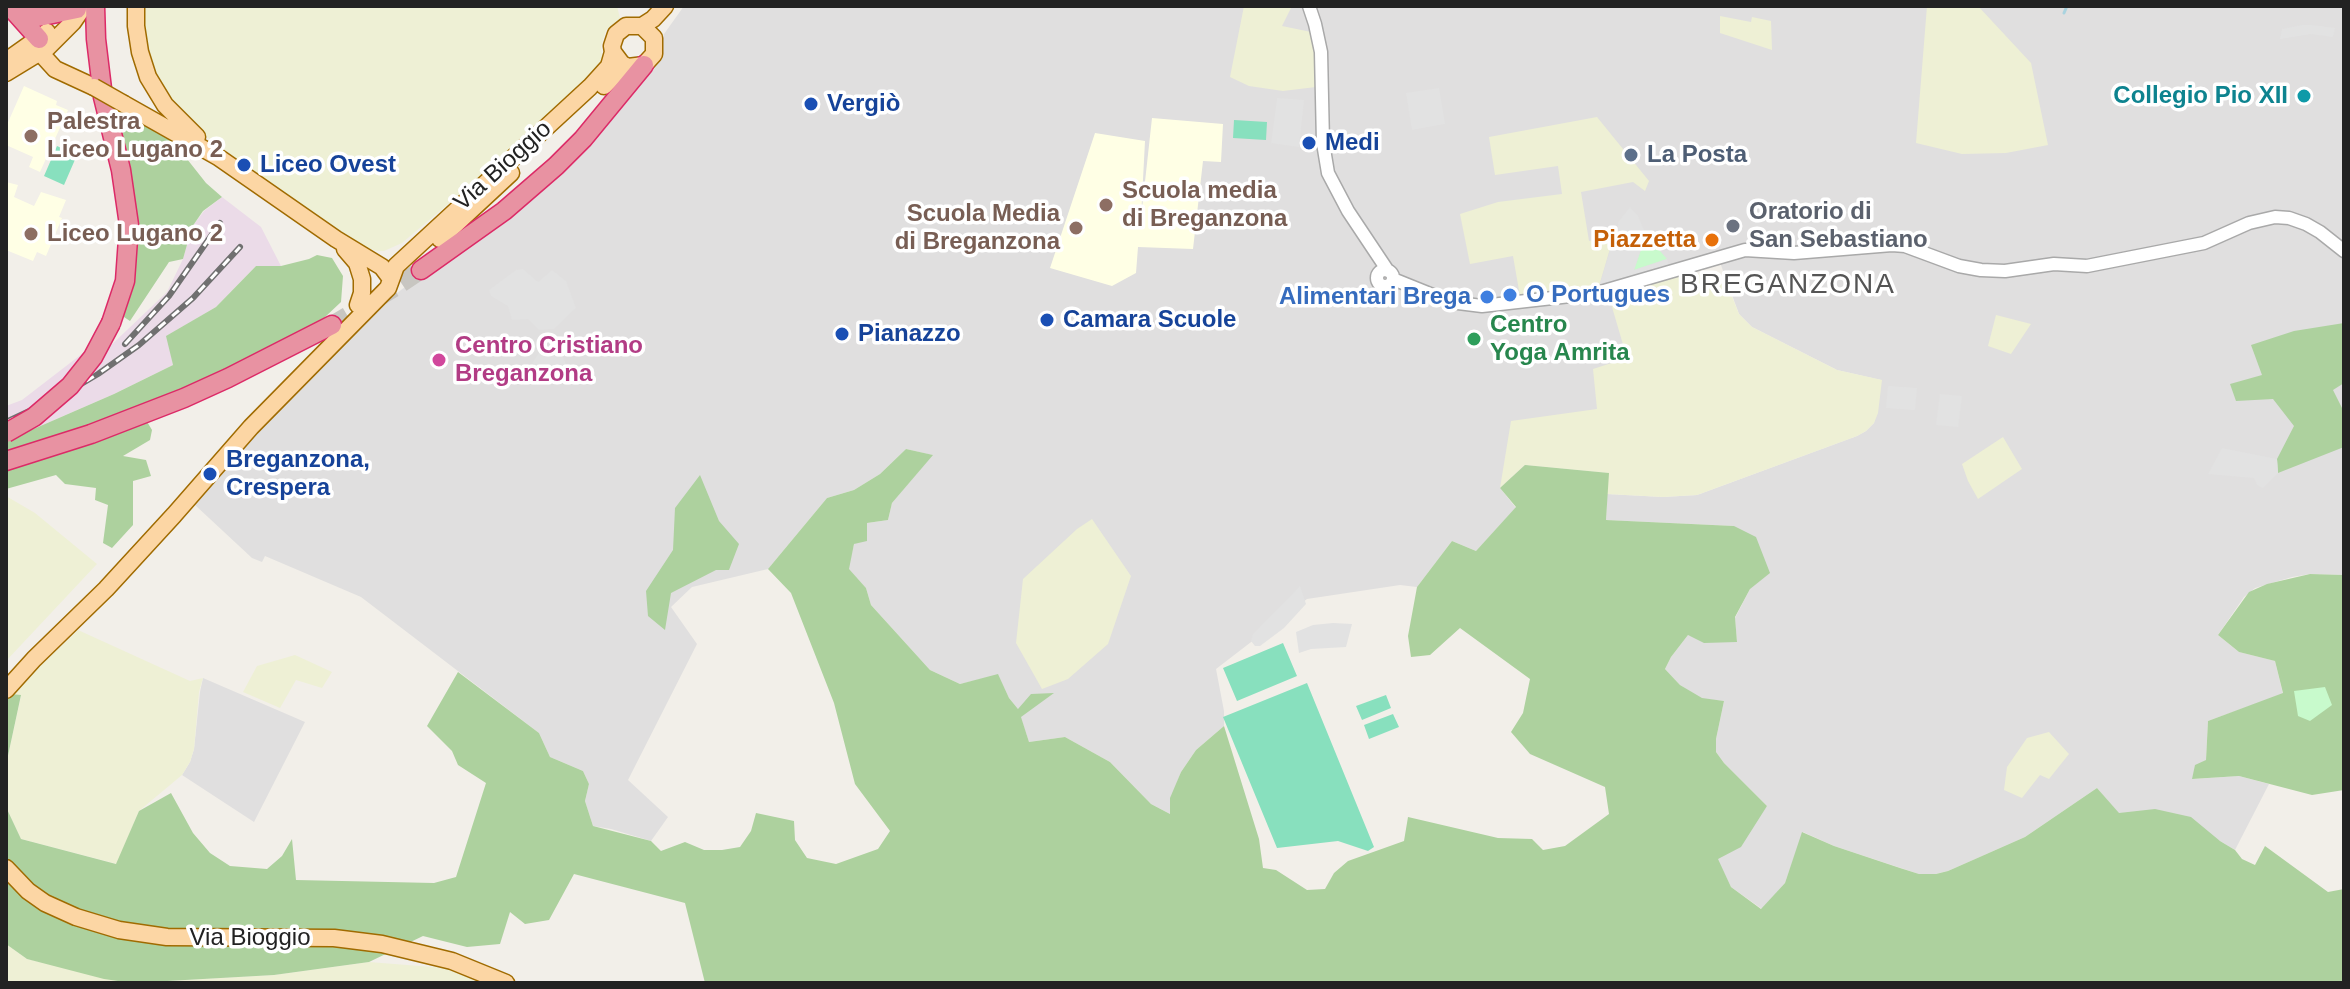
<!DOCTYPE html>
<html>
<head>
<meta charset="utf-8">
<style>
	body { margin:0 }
	#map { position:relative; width:2350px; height:989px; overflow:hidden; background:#f2efe9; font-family:Helvetica,sans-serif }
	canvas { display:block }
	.frame { position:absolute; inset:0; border:8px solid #222; pointer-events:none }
</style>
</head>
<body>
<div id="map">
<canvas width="2350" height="989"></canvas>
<div class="frame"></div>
</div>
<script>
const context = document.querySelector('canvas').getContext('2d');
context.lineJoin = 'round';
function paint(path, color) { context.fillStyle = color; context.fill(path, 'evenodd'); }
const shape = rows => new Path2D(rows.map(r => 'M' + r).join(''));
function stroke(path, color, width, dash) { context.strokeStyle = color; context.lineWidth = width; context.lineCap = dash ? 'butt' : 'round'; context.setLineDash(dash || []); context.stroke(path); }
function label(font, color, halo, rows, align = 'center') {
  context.font = font + ' Helvetica,sans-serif'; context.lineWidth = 7; context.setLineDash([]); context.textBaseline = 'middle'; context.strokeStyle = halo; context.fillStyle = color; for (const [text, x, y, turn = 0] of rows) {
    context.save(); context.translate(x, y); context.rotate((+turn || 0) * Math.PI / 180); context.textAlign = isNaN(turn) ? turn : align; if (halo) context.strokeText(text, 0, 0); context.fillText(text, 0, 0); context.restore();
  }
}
paint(shape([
	[684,6,2344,6,2344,575,2310,574,2292,577,2255,588,2244,597,2218,635,2239,652,2275,661,2283,694,2208,721,2206,760,2193,779,2239,776,2269,784,2235,850,2220,841,2143,811,2119,814,2097,788,2025,837,1948,871,1936,874,1919,874,1834,846,1803,832,1785,883,1762,909,1731,887,1717,859,1767,806,1724,763,1716,752,1716,739,1724,701,1702,699,1680,685,1665,669,1671,657,1688,635,1737,642,1735,618,1750,589,1734,526,1606,520,1607,494,1663,497,1697,495,1857,436,1866,431,1874,423,1881,380,1837,370,1752,327,1739,314,1718,257,1685,267,1597,409,1500,488,1516,508,1476,551,1452,541,1417,587,1400,585,1307,599,1216,669,1224,711,1224,726,1196,750,1181,772,1171,798,1170,814,1151,804,1110,762,1065,737,1029,742,1018,709,1009,698,998,675,960,684,930,670,871,605,866,588,848,569,854,544,867,523,888,520,892,503,932,455,906,449,880,474,854,490,827,498,768,569,692,587,671,607,697,644,628,780,668,817,651,841,611,829,593,826,585,801,589,784,583,771,550,757,539,733,361,597,265,556,262,562,252,558,195,505,261,426,369,314,417,278,471,243,651,69,659,58,661,42,664,34],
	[203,678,305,722,254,822,182,775,190,762,194,749,200,692]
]), '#e0dfdf');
paint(shape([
	[222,197,261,227,281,266,256,266,216,307,167,336,173,365,114,394,6,441,6,406,22,400,83,353,106,350,167,292,183,259,192,227,204,211]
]), '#ebdbe8');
paint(shape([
	[24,86,57,101,56,105,68,110,40,172,29,167,33,157,6,145,6,127],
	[1152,118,1223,124,1221,162,1203,161,1193,249,1138,247,1136,273,1112,286,1050,268,1095,133,1145,141,1141,218],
	[6,182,18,185,14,197,34,206,41,192,66,200,59,217,62,218,46,256,37,252,33,261,6,250]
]), '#ffffe5');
paint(shape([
	[136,6,617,6,620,18,606,30,601,46,602,60,587,79,480,177,402,243,384,251,378,251,363,247,345,237,186,122,157,93],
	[1244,6,1291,8,1282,26,1311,32,1315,53,1316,87,1283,91,1249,86,1230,77],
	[1927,6,1978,6,2031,63,2048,145,2006,153,1962,154,1916,143],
	[1720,16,1751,22,1752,17,1771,21,1772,50,1720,33],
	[1597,117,1649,181,1645,191,1633,182,1581,192,1589,241,1614,235,1597,293,1521,302,1513,256,1470,264,1460,214,1498,202,1562,194,1558,166,1495,175,1489,137],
	[1685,267,1718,284,1727,284,1739,314,1752,327,1837,370,1882,380,1878,413,1874,423,1866,431,1857,436,1697,495,1663,497,1607,494,1608,473,1525,465,1500,488,1511,421,1597,409,1593,369,1627,358,1607,290],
	[1996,315,2031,324,2011,354,1988,346],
	[2003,437,2022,469,1978,499,1968,481,1962,464],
	[6,496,35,513,97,564,6,661],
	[1092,519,1131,576,1108,644,1068,679,1042,689,1016,643,1023,579,1077,529],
	[78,630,190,681,203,678,199,692,194,749,190,762,182,775,139,811,117,864,21,839,6,807,6,765,21,696,11,694],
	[295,655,332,672,322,688,296,680,280,708,243,692,257,666],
	[2049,732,2069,754,2049,779,2040,775,2022,798,2004,790,2007,767,2027,738],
	[6,944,27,959,132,983,274,975,369,962,445,968,482,983,6,983]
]), '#eef0d5');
paint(shape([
	[141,123,172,140,206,183,222,197,203,211,192,227,183,259,169,262,130,321,121,315,135,263,118,128],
	[317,255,332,258,343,276,341,302,324,318,288,340,238,365,139,408,45,441,6,451,6,441,114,394,173,365,166,336,216,307,256,266,281,266,309,259],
	[2344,323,2344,383,2333,390,2344,412,2344,447,2278,473,2277,459,2294,426,2273,399,2236,401,2230,384,2262,375,2251,345,2294,331],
	[146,420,152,430,150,440,123,456,146,460,151,476,133,481,133,525,112,548,103,543,108,505,95,500,96,488,65,484,56,475,6,489,6,466],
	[906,449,933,455,892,503,888,520,867,523,867,541,854,544,849,569,866,588,871,605,930,670,960,684,998,674,1009,698,1018,709,1031,694,1054,693,1021,717,1029,742,1065,737,1110,762,1151,804,1170,814,1170,798,1181,772,1196,750,1224,726,1259,839,1263,868,1276,870,1307,890,1325,889,1334,873,1348,861,1404,841,1408,817,1498,838,1532,839,1543,850,1565,846,1609,814,1605,787,1530,754,1511,732,1523,713,1530,679,1460,628,1430,655,1411,657,1408,636,1417,587,1452,541,1476,551,1516,507,1500,488,1525,465,1609,473,1606,520,1734,526,1756,537,1770,573,1750,589,1735,617,1737,642,1704,643,1688,635,1671,657,1665,669,1680,685,1702,698,1724,701,1716,739,1716,752,1724,763,1767,806,1741,847,1718,859,1731,887,1761,909,1785,883,1802,832,1834,846,1900,868,1919,874,1936,874,1948,871,2025,837,2097,788,2119,813,2155,809,2191,817,2220,841,2235,850,2242,859,2255,865,2265,846,2328,892,2344,889,2344,983,705,983,685,903,574,874,549,920,525,924,510,912,500,944,467,947,423,936,369,962,274,975,132,983,104,979,27,959,6,944,6,807,21,839,116,864,139,811,171,793,193,833,210,853,230,866,267,869,282,856,292,839,296,880,434,883,456,877,486,783,458,765,452,751,427,726,458,672,539,733,550,757,583,771,589,784,585,801,593,826,651,841,661,851,685,842,704,850,722,850,740,847,751,831,756,813,794,821,795,840,807,858,836,864,878,849,890,831,855,784,834,703,791,593,768,569,827,498,854,490,880,474],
	[700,475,719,521,739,544,729,570,716,570,671,593,665,630,648,616,646,591,673,550,675,508],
	[2310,574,2344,575,2344,790,2312,795,2239,776,2192,779,2195,765,2206,760,2208,721,2283,693,2275,661,2239,652,2218,635,2249,592,2267,584],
	[11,694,21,695,6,765,6,702]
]), '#add19e');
paint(shape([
	[1646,235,1667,259,1634,270],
	[2325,687,2332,705,2310,721,2298,716,2294,691]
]), '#c8facc');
paint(shape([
	[1234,120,1267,122,1266,140,1233,138],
	[57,146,77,155,64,185,44,176],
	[1283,643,1297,676,1237,701,1223,668],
	[1307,683,1374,847,1368,851,1338,841,1277,848,1223,717],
	[1386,695,1391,708,1362,720,1356,706],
	[1393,714,1399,727,1369,739,1364,725]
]), '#88e0be');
paint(shape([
	[2302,25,2312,25,2335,28,2333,37,2311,34,2280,39,2282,29],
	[1439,88,1445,124,1412,130,1406,93],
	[1277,98,1304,100,1299,147,1271,143],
	[1630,207,1638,216,1646,235,1634,270,1667,259,1671,271,1597,293,1619,221],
	[523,269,538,282,552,270,566,281,576,308,554,329,539,330,528,319,512,320,508,306,491,296,489,290,516,270],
	[554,348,560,349,568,370,551,376,532,363,540,351],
	[1888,386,1917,388,1915,410,1886,408],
	[1940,394,1962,396,1958,427,1936,425],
	[2222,448,2277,459,2278,473,2263,488,2257,485,2254,478,2208,474],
	[1300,586,1306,604,1284,628,1260,646,1255,646,1251,641,1253,634],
	[1333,623,1352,624,1346,647,1311,649,1299,653,1296,632,1313,625]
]), '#e2e2e2');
stroke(shape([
	[2064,13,2067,6]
]), '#aad3df', 3);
stroke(shape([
	[332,325,396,287,421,270]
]), '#c8c6c1', 18, [18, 9]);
const minor = shape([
	[1309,6,1315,24,1321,52,1323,143,1328,173,1348,211,1388,271],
	'1377 278a8 8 0 1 1 16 0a8 8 0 1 1-16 0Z',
	[1393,279,1450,302,1482,306,1597,293,1745,250,1794,253,1892,245,1905,246,1959,266,1981,270,2005,271,2054,264,2087,266,2204,243,2249,223,2275,217,2289,218,2306,224,2320,232,2344,251]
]);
const major = shape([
	[136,6,136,26,140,52,148,77,165,105,197,137],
	[642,26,654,38,654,54,644,65,628,67,622,64,613,52,612,46,616,34,626,26,642,26,653,19,665,6],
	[40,44,45,58,55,69,94,87],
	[6,61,47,32],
	[6,73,47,48,73,22,84,6],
	[604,86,618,72,628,67],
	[124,104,218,157,336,239,382,267,391,279],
	[440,239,511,173],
	[345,249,357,263,362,279,362,293,358,305],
	[6,690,34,659,106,589,174,515,251,427,384,292,388,288,396,266,590,87,609,66,613,52],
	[6,868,28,891,45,903,76,917,119,930,167,937,334,938,382,944,452,961,506,983]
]);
const highway = shape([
	[95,6,96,39,103,97,121,170,129,225,125,281,111,323],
	[14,10,38,17,77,9],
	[14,11,39,39],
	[421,270,504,211,556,166,583,139,644,65],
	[6,461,91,434,184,398,228,378,332,325]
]);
stroke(minor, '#a9a9a9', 15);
stroke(major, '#a06b00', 19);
stroke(highway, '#dc2a67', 21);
stroke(minor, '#fff', 12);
stroke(major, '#fcd6a4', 16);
stroke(highway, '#e892a2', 18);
const rail = shape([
	[125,344,169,296,220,223],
	[6,422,61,396,98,374,139,345,193,298,240,247]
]);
stroke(rail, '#707070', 6);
stroke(rail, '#fff', 3, [9]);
const majorBridge = shape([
	[94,87,124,104]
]);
const highwayBridge = shape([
	[6,433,34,417,70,386,93,357,111,323]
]);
stroke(majorBridge, '#a06b00', 19, []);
stroke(highwayBridge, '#dc2a67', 21, []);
stroke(majorBridge, '#fcd6a4', 16);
stroke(highwayBridge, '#e892a2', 18);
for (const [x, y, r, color] of [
	[2304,96,8,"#0f9aa8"],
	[811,104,8,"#1a4fb4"],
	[31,136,8,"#8d6e63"],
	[1309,143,8,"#1a4fb4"],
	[1631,155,8,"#5c6f8a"],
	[244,165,8,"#1a4fb4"],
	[1106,205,8,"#8d6e63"],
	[1733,226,8,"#6b7280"],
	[1076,228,8,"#8d6e63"],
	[31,234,8,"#8d6e63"],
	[1712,240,8,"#e8710a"],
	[1510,295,8,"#3f7fe0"],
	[1487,297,8,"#3f7fe0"],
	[1047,320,8,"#1a4fb4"],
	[842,334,8,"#1a4fb4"],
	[1474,339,8,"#2e9e5b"],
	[439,360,8,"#d1479c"],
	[210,474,8,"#1a4fb4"]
]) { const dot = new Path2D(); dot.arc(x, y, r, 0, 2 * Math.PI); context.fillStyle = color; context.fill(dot); stroke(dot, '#fff', 3); }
label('bold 24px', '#0d838f', '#fff', [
	["Collegio Pio XII",2288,96]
], 'right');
label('bold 24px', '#164399', '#fff', [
	["Vergiò",827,104],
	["Medi",1325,143],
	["Liceo Ovest",260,165],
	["Camara Scuole",1063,320],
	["Pianazzo",858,334],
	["Breganzona,",226,460],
	["Crespera",226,488]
], 'left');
label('bold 24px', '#785e54', '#fff', [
	["Palestra",47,122],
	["Liceo Lugano 2",47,150],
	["Scuola media",1122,191],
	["di Breganzona",1122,219],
	["Scuola Media",1060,214,"right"],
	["di Breganzona",1060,242,"right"],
	["Liceo Lugano 2",47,234]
], 'left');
label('bold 24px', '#4e5e75', '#fff', [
	["La Posta",1647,155]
], 'left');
label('24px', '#222', '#fff', [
	["Via Bioggio",503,166,-42],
	["Via Bioggio",250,938]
]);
label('bold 24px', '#5b616d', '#fff', [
	["Oratorio di",1749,212],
	["San Sebastiano",1749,240]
], 'left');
label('bold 24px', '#c56008', '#fff', [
	["Piazzetta",1696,240]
], 'right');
label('bold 24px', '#366cbe', '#fff', [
	["O Portugues",1526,295],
	["Alimentari Brega",1471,297,"right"]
], 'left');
label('bold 24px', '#27864d', '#fff', [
	["Centro",1490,325],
	["Yoga Amrita",1490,353]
], 'left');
label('bold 24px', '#b23c85', '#fff', [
	["Centro Cristiano",455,346],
	["Breganzona",455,374]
], 'left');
context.letterSpacing = '2px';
label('28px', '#555', '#fff', [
	["BREGANZONA",1788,285]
]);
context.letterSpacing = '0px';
</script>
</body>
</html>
